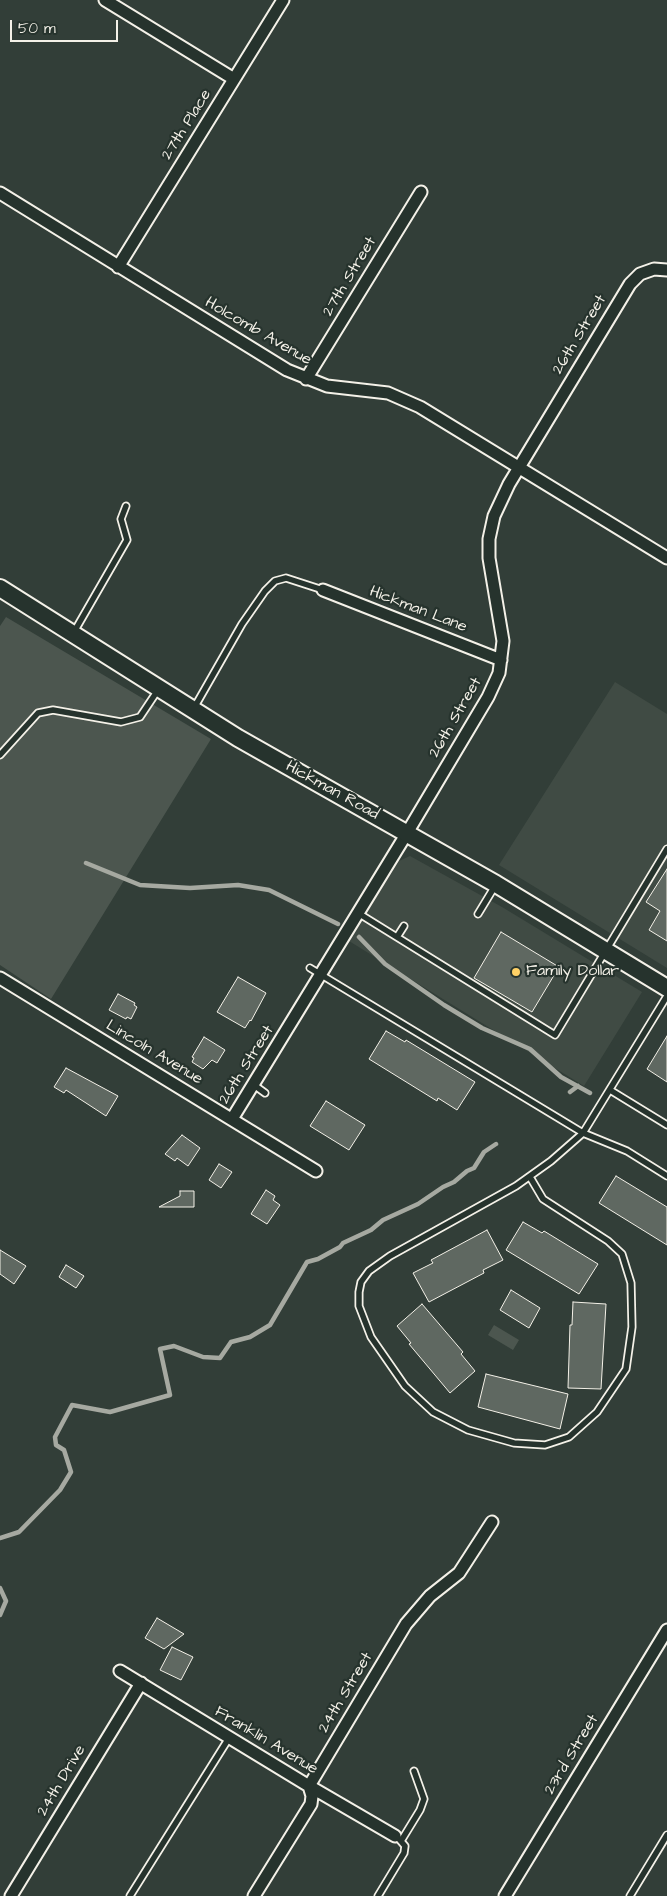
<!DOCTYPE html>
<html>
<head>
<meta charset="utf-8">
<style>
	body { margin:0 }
	#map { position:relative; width:667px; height:1896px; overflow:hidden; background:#323e38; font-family:"Architects Daughter",sans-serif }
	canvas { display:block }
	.scale { position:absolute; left:10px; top:20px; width:108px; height:22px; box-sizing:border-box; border:2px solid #f4f1e8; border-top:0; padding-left:6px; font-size:15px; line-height:18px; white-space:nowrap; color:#f4f1e8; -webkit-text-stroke:4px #26332d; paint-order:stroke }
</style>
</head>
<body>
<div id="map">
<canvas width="667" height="1896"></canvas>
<div class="scale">50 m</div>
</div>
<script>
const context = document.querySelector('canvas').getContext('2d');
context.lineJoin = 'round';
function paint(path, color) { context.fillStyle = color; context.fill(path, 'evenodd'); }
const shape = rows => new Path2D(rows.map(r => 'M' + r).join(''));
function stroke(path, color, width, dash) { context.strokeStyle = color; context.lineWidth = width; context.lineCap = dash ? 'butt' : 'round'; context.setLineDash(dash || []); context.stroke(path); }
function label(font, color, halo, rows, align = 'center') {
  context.font = font + ' "Architects Daughter",sans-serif'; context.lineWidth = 4.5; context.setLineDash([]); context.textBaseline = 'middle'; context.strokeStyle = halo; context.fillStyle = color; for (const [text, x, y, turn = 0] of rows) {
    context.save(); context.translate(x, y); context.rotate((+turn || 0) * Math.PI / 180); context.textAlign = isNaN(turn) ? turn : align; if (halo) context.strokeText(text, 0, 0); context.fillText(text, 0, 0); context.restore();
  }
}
paint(shape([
	[615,682,667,714,667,968,499,865],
	[410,856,502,907,642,992,584,1086,349,941,399,861]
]), '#404b44');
paint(shape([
	[6,617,211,739,51,999,0,965,0,626],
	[494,1325,519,1340,513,1350,488,1335]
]), '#4c564f');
stroke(shape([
	[86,863,140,885,190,888,238,885,269,890,338,924],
	[359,937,385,964,444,1005,482,1028,530,1049,561,1077,590,1093],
	[570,1092,578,1086],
	[0,1538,19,1532,60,1490,71,1472,64,1450,56,1445,55,1437,72,1405,110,1412,170,1395,160,1349,174,1346,203,1357,220,1358,231,1342,250,1337,270,1325,307,1262,318,1259,340,1247,343,1243,371,1230,383,1220,418,1204,443,1187,454,1182,467,1171,474,1168,484,1152,496,1144],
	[0,1588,6,1601,0,1615]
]), '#a6a9a1', 4.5);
const building = shape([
	[667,869,667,941,649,930,660,911,646,902,667,869],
	[501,932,559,967,532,1012,474,978,501,932],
	[238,977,266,993,251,1021,250,1020,245,1028,217,1012,238,977],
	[118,994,135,1003,134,1005,137,1007,131,1019,127,1017,126,1019,109,1010,118,994],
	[386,1031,405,1042,406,1040,475,1082,457,1110,438,1098,437,1101,369,1059,386,1031],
	[667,1036,667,1082,647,1069,667,1036],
	[204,1037,225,1050,217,1063,212,1060,203,1069,192,1062,194,1058,192,1057,204,1037],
	[66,1068,118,1096,106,1116,66,1090,64,1093,54,1087,66,1068],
	[326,1101,365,1125,349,1150,310,1126,326,1101],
	[182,1135,200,1148,188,1166,177,1158,175,1161,165,1154,182,1135],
	[219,1164,232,1172,221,1188,209,1180,219,1164],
	[616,1176,667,1207,667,1245,599,1203,616,1176],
	[266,1190,275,1196,273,1200,280,1205,267,1224,251,1214,266,1190],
	[180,1191,194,1191,194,1207,159,1207,180,1196,180,1191],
	[523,1222,542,1233,544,1231,598,1264,579,1294,506,1250,523,1222],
	[487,1230,503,1260,483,1270,484,1273,429,1302,413,1273,433,1263,431,1260,487,1230],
	[0,1250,26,1266,14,1284,0,1274,0,1250],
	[66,1265,84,1276,76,1288,59,1277,66,1265],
	[511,1290,540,1308,529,1328,500,1310,511,1290],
	[573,1302,606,1304,601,1389,568,1388,570,1325,572,1325,573,1302],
	[422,1304,463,1352,461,1354,475,1371,450,1393,409,1344,411,1343,397,1326,422,1304],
	[486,1374,568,1394,560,1429,478,1407,486,1374],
	[157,1618,184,1634,164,1649,145,1638,157,1618],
	[172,1647,193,1657,181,1680,160,1670,172,1647]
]);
paint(building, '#5f6861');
stroke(building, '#f4f1e8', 1);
const lane = shape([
	[74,632,127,540,121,519,126,506],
	[194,708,242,624,265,591,275,581,286,578,323,590],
	[0,755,38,713,53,710,121,722,140,717,158,690],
	[358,913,555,1035,667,849],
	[478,914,495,886],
	[397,937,404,926],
	[310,968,583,1133,627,1151,667,1176],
	[254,1085,265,1093],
	[610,1090,667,1125],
	[530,1177,543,1199,608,1241,622,1254,631,1283,632,1327,626,1369,597,1412,569,1437,545,1445,514,1443,468,1430,433,1412,405,1386,371,1337,359,1306,359,1292,361,1282,369,1271,390,1256,516,1186,551,1161,583,1133,667,996],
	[401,1841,420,1810,424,1799,414,1771],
	[130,1896,229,1738],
	[378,1896,404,1853,405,1846,399,1839],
	[630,1896,667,1835]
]);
const street = shape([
	[105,0,234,79],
	[0,193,287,370,327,386,388,393,420,407,667,558],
	[118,267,283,0],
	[306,379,421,192],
	[323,590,501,660],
	[0,978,316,1171],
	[232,1119,407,833,488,697,499,673,503,641,489,558,489,539,494,516,509,484,630,284,640,274,654,269,667,270],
	[120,1671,309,1786,395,1836],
	[11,1896,141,1683],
	[254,1896,311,1804,312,1796,309,1786,406,1624,430,1596,459,1573,492,1522],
	[505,1896,667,1630]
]);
const secondary = shape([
	[0,588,238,738,496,884,667,988]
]);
stroke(lane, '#f4f1e8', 9);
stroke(street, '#f4f1e8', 15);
stroke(secondary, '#f4f1e8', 20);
stroke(lane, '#26332d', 5.5);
stroke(street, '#26332d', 11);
stroke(secondary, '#26332d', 16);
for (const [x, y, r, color] of [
	[516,972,5,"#ffd166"]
]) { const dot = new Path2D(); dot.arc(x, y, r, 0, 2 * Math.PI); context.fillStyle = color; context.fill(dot); stroke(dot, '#26332d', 2); }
label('16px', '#f4f1e8', '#26332d', [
	["27th Place",187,125,-58],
	["27th Street",350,277,-59],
	["Holcomb Avenue",258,332,30],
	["26th Street",580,335,-59],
	["Hickman Lane",418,610,21],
	["26th Street",456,718,-60],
	["Hickman Road",332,791,29],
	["Lincoln Avenue",154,1053,31],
	["26th Street",247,1065,-58],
	["24th Street",346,1693,-59],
	["Franklin Avenue",266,1741,31],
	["23rd Street",572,1755,-59],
	["24th Drive",62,1781,-59]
]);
label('16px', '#f4f1e8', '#26332d', [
	["Family Dollar",526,972]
], 'left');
</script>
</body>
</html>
